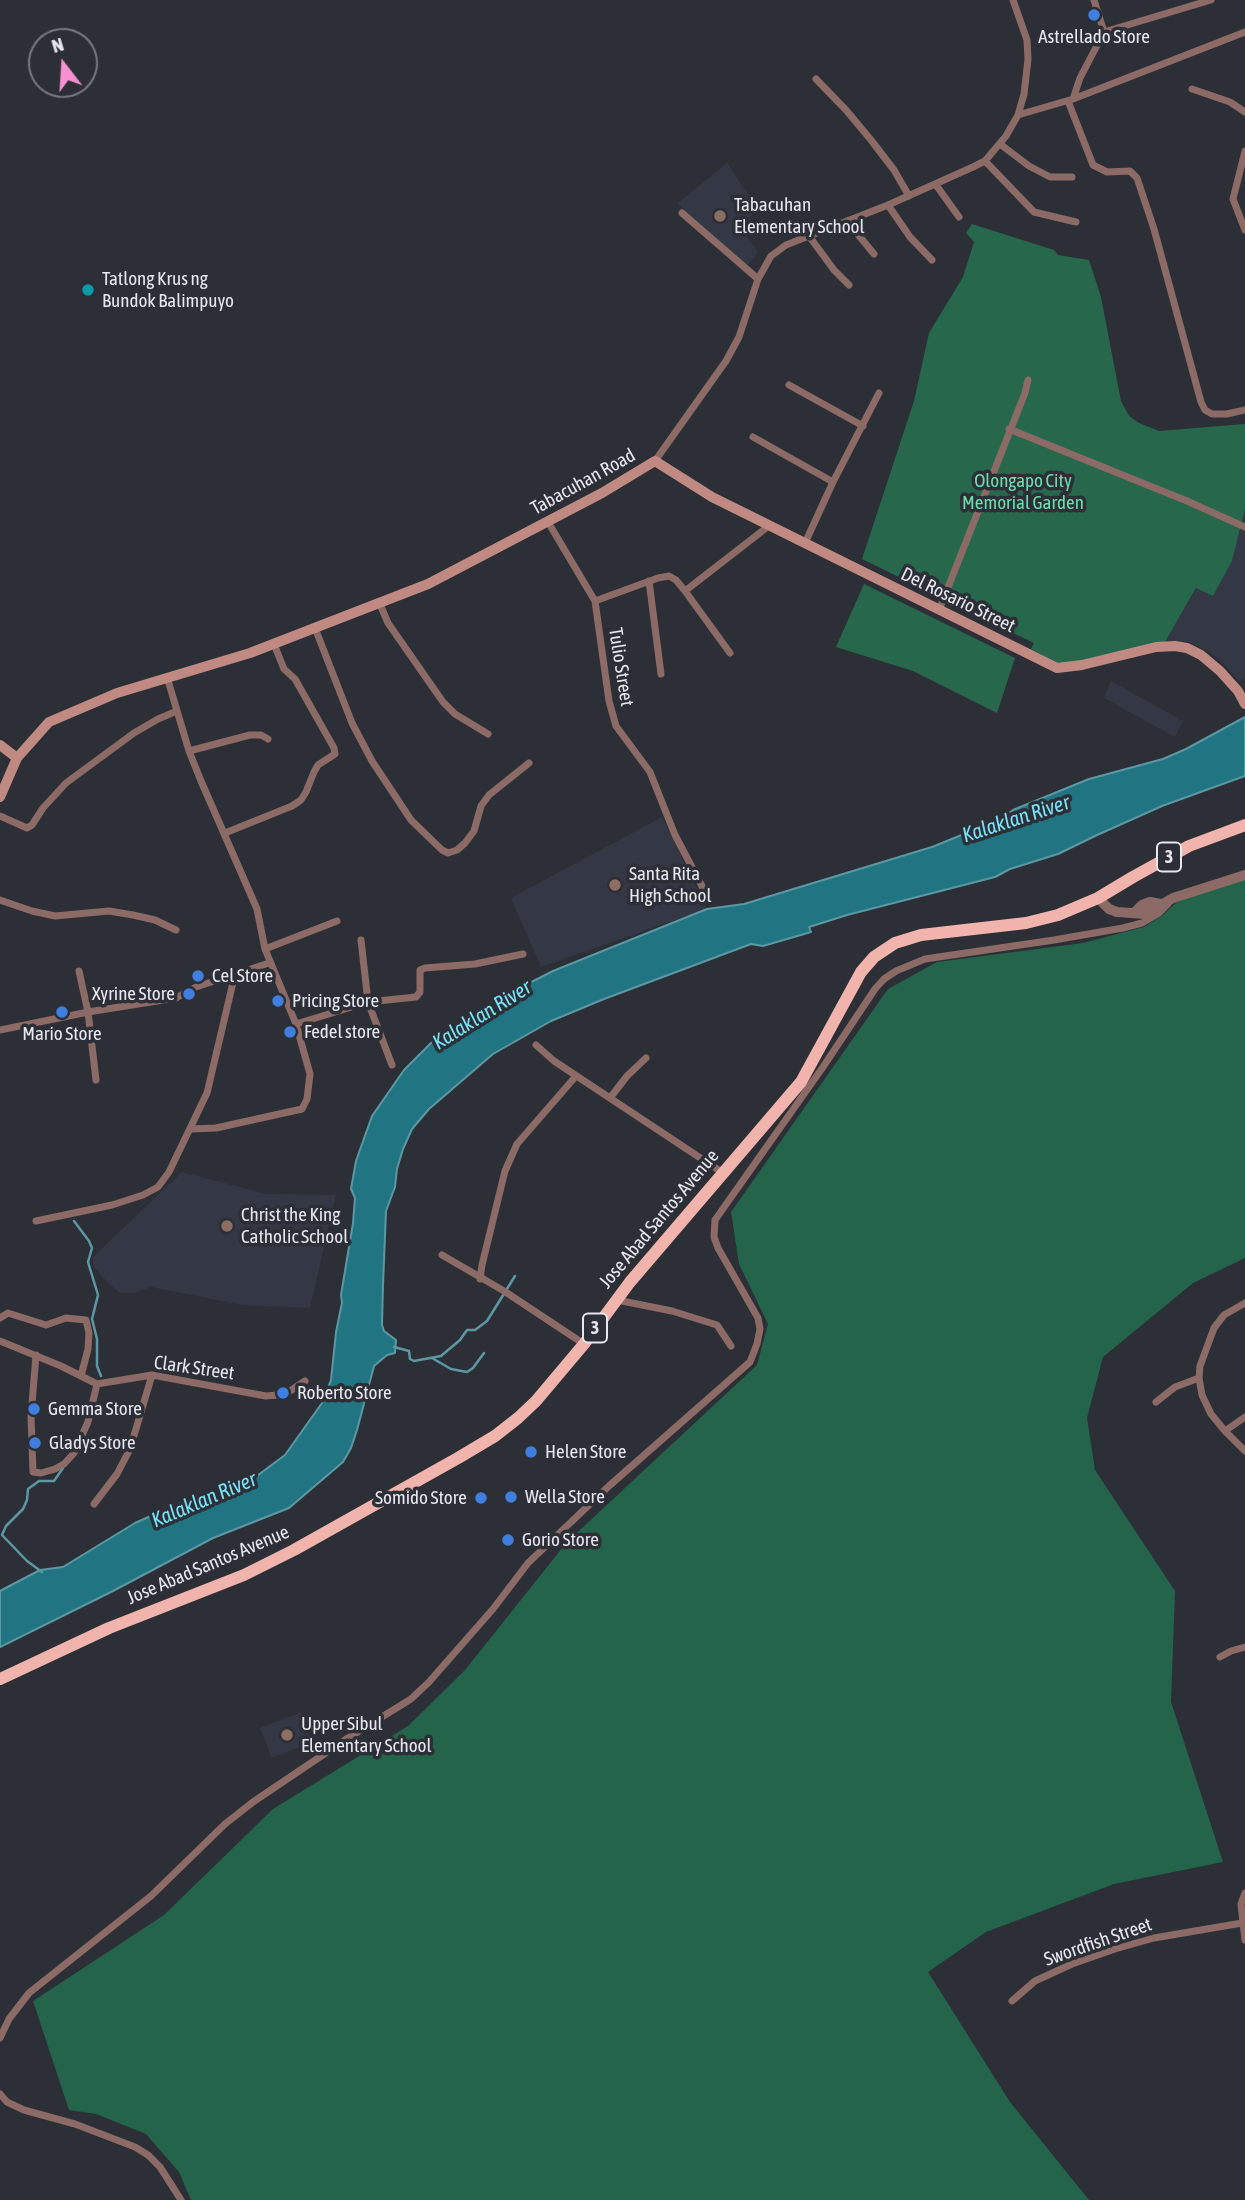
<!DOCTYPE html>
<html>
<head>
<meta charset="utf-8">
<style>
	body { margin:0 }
	#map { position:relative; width:1245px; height:2200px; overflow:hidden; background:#2d2f37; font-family:"Asap Condensed",sans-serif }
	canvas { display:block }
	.north { position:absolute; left:28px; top:28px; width:70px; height:70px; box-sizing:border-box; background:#2d2f37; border:2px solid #777980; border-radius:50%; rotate:343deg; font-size:19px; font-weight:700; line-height:28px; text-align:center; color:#e6e8ed }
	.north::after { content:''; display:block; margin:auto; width:24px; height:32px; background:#f690cf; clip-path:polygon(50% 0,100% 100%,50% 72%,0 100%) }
</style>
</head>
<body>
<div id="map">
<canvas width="1245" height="2200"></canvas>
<div class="north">N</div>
</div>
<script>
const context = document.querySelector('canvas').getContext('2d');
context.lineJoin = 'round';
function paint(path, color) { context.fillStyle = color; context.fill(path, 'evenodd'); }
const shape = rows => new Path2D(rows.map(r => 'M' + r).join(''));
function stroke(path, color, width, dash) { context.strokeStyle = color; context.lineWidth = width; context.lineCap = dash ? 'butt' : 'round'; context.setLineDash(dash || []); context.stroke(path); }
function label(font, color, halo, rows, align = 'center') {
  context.font = font + ' "Asap Condensed",sans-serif'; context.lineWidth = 7; context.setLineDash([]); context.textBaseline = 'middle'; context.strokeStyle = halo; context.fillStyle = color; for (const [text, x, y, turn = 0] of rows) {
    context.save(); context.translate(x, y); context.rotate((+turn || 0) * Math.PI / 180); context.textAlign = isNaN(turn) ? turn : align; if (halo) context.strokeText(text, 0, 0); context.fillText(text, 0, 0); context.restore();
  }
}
paint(shape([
	[727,163,757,209,740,228,758,252,747,266,695,224,678,203],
	[1245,509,1245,678,1239,681,1224,664,1210,652,1189,642,1165,642,1197,588,1213,596,1232,561],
	[1111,681,1183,721,1175,737,1104,698],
	[662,817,707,909,541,967,511,898],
	[182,1172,266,1194,336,1195,310,1308,242,1305,151,1287,134,1293,120,1293,108,1283,93,1266,93,1257],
	[302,1712,313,1742,272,1758,260,1728]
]), '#343845');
paint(shape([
	[972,224,1054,250,1058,255,1089,260,1101,297,1121,401,1129,416,1139,423,1159,431,1245,424,1245,509,1232,561,1213,596,1196,588,1165,642,1063,666,1031,649,1034,643,862,559,914,401,929,333,963,277,974,242,966,233],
	[864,584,1015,658,997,713,913,671,836,647]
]), '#27674c');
paint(shape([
	[1242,880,1245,880,1245,1258,1193,1283,1103,1357,1087,1418,1095,1470,1175,1591,1171,1702,1223,1862,1114,1884,986,1932,928,1972,1010,2102,1089,2200,191,2200,179,2172,146,2134,96,2114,69,2110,33,2001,164,1915,273,1809,408,1726,465,1670,567,1542,757,1365,768,1324,739,1264,731,1212,888,989,937,962,1083,943,1144,927,1163,915,1178,901]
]), '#23644a');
const water = shape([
	[1245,717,1245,776,1162,806,1095,836,1058,854,1010,869,995,877,847,915,809,927,811,932,763,946,751,944,604,999,551,1021,493,1054,429,1109,412,1129,403,1149,397,1169,395,1187,386,1211,383,1285,382,1325,384,1331,396,1340,395,1353,387,1355,374,1366,357,1430,351,1448,343,1462,289,1508,213,1538,113,1591,0,1647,0,1591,40,1570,63,1567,135,1523,180,1503,246,1484,285,1455,322,1403,331,1380,336,1332,342,1303,341,1295,353,1223,355,1198,351,1189,356,1161,372,1116,404,1070,435,1039,504,996,553,971,707,909,744,904,932,847,1001,819,1013,810,1089,779,1163,759,1186,749,1245,717]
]);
paint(water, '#217583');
stroke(water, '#5c98a3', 2);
stroke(shape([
	[74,1221,89,1241,92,1248,88,1262,98,1295,92,1319,97,1339,97,1366,101,1376],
	[394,1347,409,1351,410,1359,414,1361,441,1356,460,1340,467,1330,475,1330,487,1321,515,1276],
	[432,1358,451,1369,467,1372,473,1368,484,1353],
	[42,1572,27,1561,2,1535,6,1526,23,1509,27,1500,28,1489,39,1481,54,1481,63,1468]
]), '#5c98a3', 2.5);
stroke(shape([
	[1104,32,1211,0],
	[816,79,846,110,871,140,894,170,909,196],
	[1192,89,1230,102,1245,112],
	[1073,99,1080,78,1104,32,1094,0],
	[1068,101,1093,165,1107,172,1130,171,1137,178,1154,229,1201,402,1205,410,1212,414,1227,414,1245,410],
	[1018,115,1073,99,1245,32],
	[1000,144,1029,166,1050,177,1072,177],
	[1245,151,1233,199,1245,230],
	[985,161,1034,212,1076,222],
	[936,185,959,217],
	[888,205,910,237,932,260],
	[682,213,758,279],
	[847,221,874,254],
	[809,236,834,270,849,285],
	[789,385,863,426],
	[1009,429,1187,501,1245,527],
	[753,437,833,482],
	[655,461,726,361,739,337,758,279,771,256,786,245,888,205,973,167,985,161,1006,136,1018,115,1024,94,1028,59,1027,40,1013,0],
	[548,522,595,601,609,701,616,726,650,772,675,835,704,890],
	[805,543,833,482,879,393],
	[649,581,661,674],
	[685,591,770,525],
	[595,601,658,578,669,576,676,580,685,591,730,653],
	[379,602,388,623,443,702,455,714,488,734],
	[939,610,1025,393,1028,380],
	[315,628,352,723,372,761,411,820,442,850,448,853,457,850,465,843,474,831,481,806,489,795,529,763],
	[167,677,189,751,201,781,257,909,265,949,296,1024,310,1074,307,1099,302,1109,216,1128,191,1129],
	[189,751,250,735,261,735,268,739],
	[0,816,27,828,32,825,43,808,66,783,134,733,158,719,177,711],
	[225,833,292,806,301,800,306,792,314,772,318,765,335,754,334,748,295,679,284,669,274,644],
	[0,900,32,911,55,916,109,911,133,915,155,920,176,930],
	[361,940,368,1002,392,1065],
	[265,949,337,921],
	[79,971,88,1012,96,1080],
	[296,1024,368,1002,416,997,420,992,420,970,425,968,475,964,523,954],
	[0,1030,88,1012,176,998,196,987,269,963],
	[536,1045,554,1061,723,1173],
	[610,1098,627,1076,646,1058],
	[36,1221,112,1205,143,1195,158,1187,169,1172,207,1093,235,974],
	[442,1255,504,1291,584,1344],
	[480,1279,482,1265,505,1171,517,1144,576,1076],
	[617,1300,672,1311,717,1325,731,1346],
	[1245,1303,1224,1315,1214,1328,1200,1366,1199,1378,1202,1395,1211,1414,1225,1431,1245,1451],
	[0,1318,8,1313,46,1325,66,1318,86,1320,89,1333,88,1349,81,1376],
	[0,1341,61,1366,97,1384,152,1375,266,1396,278,1395,290,1391,305,1381],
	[36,1355,31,1416,33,1472,41,1473,55,1469,64,1464,74,1453,88,1422,97,1384],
	[1156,1402,1175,1387,1199,1378],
	[1225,1431,1245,1417],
	[94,1504,117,1474,130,1449,152,1375],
	[1220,1657,1231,1651,1245,1647],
	[1245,1893,1241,1904,1245,1940],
	[1012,2001,1035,1981,1072,1964,1115,1949,1154,1938,1242,1923],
	[0,2038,9,2019,29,1993,151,1896,225,1824,253,1802,348,1738,411,1699,429,1682,493,1609,528,1563,609,1486,750,1362,757,1344,760,1329,758,1318,718,1248,714,1237,715,1220,823,1067,875,989,884,979,896,971,925,959,1054,940,1123,928,1142,923,1159,913,1168,904],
	[0,2094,7,2102,24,2110,75,2124,135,2147,148,2155,160,2167,181,2200]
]), '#8c6a65', 7);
stroke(shape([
	[1098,898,1109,909,1117,912,1145,914,1173,898,1245,875],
	[1135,912,1142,905,1150,902,1161,904]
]), '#8c6a65', 10);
stroke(shape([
	[0,745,17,758],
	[0,797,17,758,49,722,117,693,250,653,428,584,602,493,655,461,712,497,1057,668,1082,665,1156,647,1175,646,1187,648,1201,655,1220,671,1238,691,1245,704]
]), '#c08a83', 10);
stroke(shape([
	[0,1679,109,1628,244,1575,294,1550,458,1458,495,1436,518,1418,536,1401,584,1344,630,1282,801,1082,861,972,874,957,895,943,921,935,1026,923,1058,915,1098,898,1133,877,1189,846,1245,825]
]), '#f0b4ac', 12);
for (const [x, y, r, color] of [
	[1094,15,7,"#3f7fe0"],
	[720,216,7,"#8d6e63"],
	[88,290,7,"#0f9aa8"],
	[615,885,7,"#8d6e63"],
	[198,976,7,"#3f7fe0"],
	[189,994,7,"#3f7fe0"],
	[278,1001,7,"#3f7fe0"],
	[62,1012,7,"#3f7fe0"],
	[290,1032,7,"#3f7fe0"],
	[227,1226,7,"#8d6e63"],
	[283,1393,7,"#3f7fe0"],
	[34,1409,7,"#3f7fe0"],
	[35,1443,7,"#3f7fe0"],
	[531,1452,7,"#3f7fe0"],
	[511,1497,7,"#3f7fe0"],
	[481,1498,7,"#3f7fe0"],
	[508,1540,7,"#3f7fe0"],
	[287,1735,7,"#8d6e63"]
]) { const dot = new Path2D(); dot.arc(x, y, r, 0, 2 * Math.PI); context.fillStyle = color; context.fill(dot); stroke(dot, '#2d2f37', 2.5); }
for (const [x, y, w] of [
	[1169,857,24],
	[595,1328,24]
]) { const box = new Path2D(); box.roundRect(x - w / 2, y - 14.5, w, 29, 5); context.fillStyle = '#2d2f37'; context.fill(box); stroke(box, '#e6e8ed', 2); }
label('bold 18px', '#e6e8ed', null, [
	["3",1169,857],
	["3",595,1328]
]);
label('19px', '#e6e8ed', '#2d2f37', [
	["Astrellado Store",1094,37,"center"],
	["Tabacuhan",734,205],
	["Elementary School",734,227],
	["Tatlong Krus ng",102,279],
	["Bundok Balimpuyo",102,301],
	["Santa Rita",629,874],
	["High School",629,896],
	["Cel Store",212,976],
	["Xyrine Store",175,994,"right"],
	["Pricing Store",292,1001],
	["Fedel store",304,1032],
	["Mario Store",62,1034,"center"],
	["Christ the King",241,1215],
	["Catholic School",241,1237],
	["Roberto Store",297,1393],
	["Gemma Store",48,1409],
	["Gladys Store",49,1443],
	["Helen Store",545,1452],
	["Wella Store",525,1497],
	["Somido Store",467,1498,"right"],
	["Gorio Store",522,1540],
	["Upper Sibul",301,1724],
	["Elementary School",301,1746]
], 'left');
label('19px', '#6adfad', '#2d2f37', [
	["Olongapo City",1023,481],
	["Memorial Garden",1023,503]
]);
label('19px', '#e6e8ed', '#2d2f37', [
	["Tabacuhan Road",583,482,-29],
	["Del Rosario Street",958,600,26],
	["Tulio Street",621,667,81],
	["Jose Abad Santos Avenue",659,1219,-50],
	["Clark Street",194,1368,8],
	["Jose Abad Santos Avenue",208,1565,-23],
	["Swordfish Street",1098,1942,-19]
]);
label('italic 21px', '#77e4f9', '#2d2f37', [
	["Kalaklan River",1016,819,-18],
	["Kalaklan River",482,1015,-32],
	["Kalaklan River",204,1500,-23]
]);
</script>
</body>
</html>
